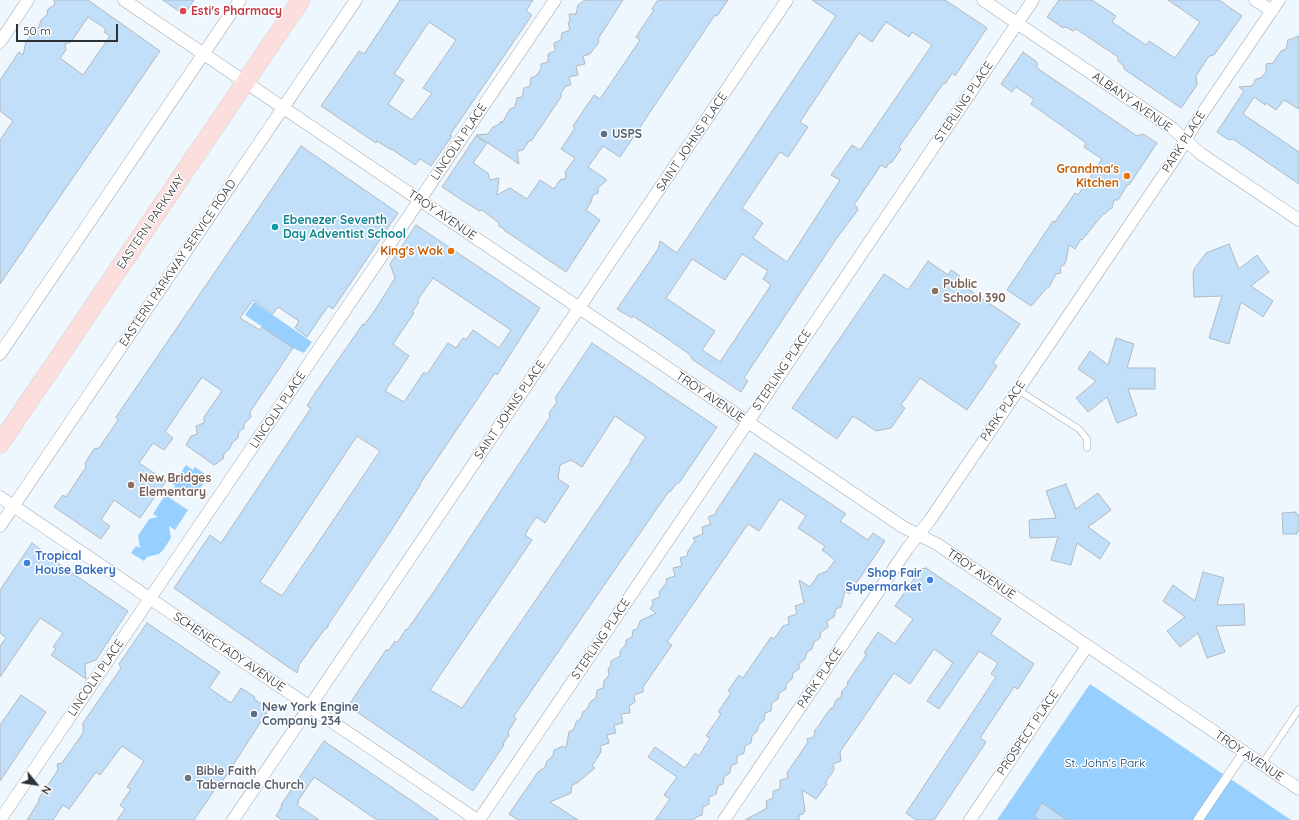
<!DOCTYPE html>
<html>
<head>
<meta charset="utf-8">
<style>
	body { margin:0 }
	#map { position:relative; width:1299px; height:820px; overflow:hidden; background:#eef6fe; font-family:Quicksand,sans-serif }
	canvas { display:block }
	.north { position:absolute; left:16px; top:764px; width:40px; height:40px; -webkit-text-stroke:3px #fff; paint-order:stroke; rotate:120deg; font-size:11px; font-weight:700; line-height:16px; text-align:center; color:#2e3134 }
	.north::after { content:''; display:block; margin:auto; width:14px; height:18px; background:#2e3134; clip-path:polygon(50% 0,100% 100%,50% 72%,0 100%) }
	.scale { position:absolute; left:16px; top:24px; width:102px; height:18px; box-sizing:border-box; border:2px solid #2e3134; border-top:0; padding-left:5px; font-size:12px; line-height:14px; white-space:nowrap; color:#2e3134; -webkit-text-stroke:3px #fff; paint-order:stroke }
</style>
</head>
<body>
<div id="map">
<canvas width="1299" height="820"></canvas>
<div class="north">N</div>
<div class="scale">50 m</div>
</div>
<script>
const context = document.querySelector('canvas').getContext('2d');
context.lineJoin = 'round';
function paint(path, color) { context.fillStyle = color; context.fill(path, 'evenodd'); }
const shape = rows => new Path2D(rows.map(r => 'M' + r).join(''));
function stroke(path, color, width, dash) { context.strokeStyle = color; context.lineWidth = width; context.lineCap = dash ? 'butt' : 'round'; context.setLineDash(dash || []); context.stroke(path); }
function label(font, color, halo, rows, align = 'center') {
  context.font = font + ' Quicksand,sans-serif'; context.lineWidth = 3; context.setLineDash([]); context.textBaseline = 'middle'; context.strokeStyle = halo; context.fillStyle = color; for (const [text, x, y, turn = 0] of rows) {
    context.save(); context.translate(x, y); context.rotate((+turn || 0) * Math.PI / 180); context.textAlign = isNaN(turn) ? turn : align; if (halo) context.strokeText(text, 0, 0); context.fillText(text, 0, 0); context.restore();
  }
}
paint(shape([
	[254,302,312,342,304,353,293,348,245,315],
	[186,465,193,470,195,467,205,474,203,477,205,479,205,482,197,493,185,495,182,493,180,495,173,489,175,486,173,484],
	[165,495,188,510,175,530,169,526,171,538,163,550,159,554,147,557,144,561,131,553,136,546,140,548,138,536,149,519,158,517,153,514],
	[1090,684,1291,820,997,820]
]), '#97cfff');
const building = shape([
	[54,0,88,0,160,51,0,284,0,140,13,121,0,111,0,80,19,52,23,55,26,41,31,36,34,29,39,27,41,20,47,15,48,9,55,5,54,0],
	[88,17,106,29,104,32,110,36,83,75,60,58,66,50,65,44,71,42,88,17],
	[163,0,194,0,184,15,163,0],
	[400,0,533,0,526,11,532,15,450,135,452,136,431,166,420,159,415,165,393,150,388,148,377,141,376,143,321,106,359,51,364,54,400,0],
	[429,22,456,40,423,88,432,93,412,120,388,104,404,80,394,74,429,22],
	[585,0,623,0,598,39,599,42,590,54,583,56,585,64,576,66,578,75,569,77,571,85,566,86,561,93,561,97,532,140,529,141,523,150,517,151,519,164,476,135,488,134,493,127,498,125,501,121,502,123,510,109,515,107,517,98,522,97,524,88,530,86,531,78,536,76,541,69,541,64,548,62,548,54,555,51,554,43,561,40,562,33,570,30,568,23,570,20,569,14,576,14,578,5,585,0],
	[658,0,728,0,717,16,715,15,620,157,603,146,588,167,607,180,598,188,598,193,593,195,591,202,586,210,600,220,566,272,504,230,504,229,499,226,499,223,482,210,479,211,442,187,476,136,487,143,473,163,488,173,490,180,499,178,497,195,510,188,527,199,540,180,554,189,560,180,566,178,565,172,575,158,561,149,575,128,573,126,594,95,600,99,640,40,636,37,654,10,652,9,658,0],
	[812,0,945,0,987,28,955,76,952,73,946,83,943,84,899,147,901,149,892,162,889,163,886,168,881,165,875,174,854,205,858,208,857,209,858,210,836,239,744,378,748,381,741,392,693,360,689,354,665,337,633,316,632,318,617,309,658,249,660,241,677,253,836,16,812,0],
	[886,22,909,37,912,32,932,45,860,150,852,145,831,175,840,180,787,262,753,238,763,223,742,208,780,152,788,157,808,127,800,122,859,33,872,42,886,22],
	[742,254,768,271,763,279,771,285,720,362,702,350,715,331,666,298,692,259,725,280,742,254],
	[1059,0,1092,0,1116,16,1112,22,1146,45,1149,41,1175,58,1200,22,1168,0,1219,0,1242,16,1214,55,1209,56,1196,76,1197,85,1181,108,1124,69,1124,66,1118,61,1118,57,1076,29,1073,31,1066,27,1063,28,1047,17,1059,0],
	[1299,36,1299,109,1284,100,1276,110,1266,103,1265,105,1254,97,1243,114,1299,152,1299,184,1233,139,1229,140,1217,132,1244,91,1239,87,1252,86,1256,79,1261,78,1266,72,1266,64,1273,63,1281,51,1286,49,1288,40,1299,36],
	[1023,52,1037,62,1037,68,1124,127,1137,136,1143,134,1157,143,1129,185,1128,184,1118,200,1114,200,1112,208,1108,210,1105,214,1104,213,1082,240,1081,239,1075,249,1069,245,1066,261,1064,265,1060,267,1061,273,1056,274,1049,287,1047,288,1031,306,1007,290,1053,221,1055,222,1075,193,1078,195,1102,159,1084,147,1086,143,1031,104,1034,99,1016,87,1012,92,1001,84,1023,52],
	[301,146,398,213,333,309,328,306,307,337,295,328,299,321,278,307,273,314,253,300,240,318,260,330,262,327,293,348,250,412,251,417,244,424,244,428,239,432,238,438,232,443,230,448,224,454,223,459,214,465,186,445,191,436,197,434,196,426,204,423,204,417,222,391,202,377,165,432,173,438,164,450,153,443,139,463,166,481,140,518,114,500,101,520,110,526,101,539,54,507,63,495,66,497,86,467,85,463,94,449,99,448,118,420,116,417,301,146],
	[416,225,540,308,497,375,495,373,420,484,421,484,392,529,328,625,328,627,324,630,299,665,297,673,174,588,210,535,221,543,311,408,307,406,317,390,363,324,364,325,375,310,392,283,395,278,390,264,416,225],
	[433,278,511,330,499,348,473,330,466,340,463,338,456,348,448,343,427,374,424,372,404,402,385,391,409,356,393,344,414,313,412,312,419,302,417,301,433,278],
	[357,436,380,451,282,596,260,582,357,436],
	[1229,244,1239,269,1257,255,1269,272,1251,286,1273,301,1263,317,1241,302,1229,344,1209,338,1222,296,1194,297,1193,276,1194,269,1206,253,1229,244],
	[928,261,948,275,951,270,960,276,956,281,1020,324,993,363,997,366,967,410,920,378,901,405,905,408,891,428,876,431,853,416,837,439,792,408,884,274,908,290,928,261],
	[1116,338,1134,344,1127,368,1155,368,1155,389,1128,389,1137,415,1117,423,1107,397,1088,412,1076,398,1096,381,1078,369,1090,351,1108,365,1116,338],
	[592,343,717,427,679,483,677,483,670,492,669,491,514,716,516,719,508,732,509,735,503,744,504,745,473,791,348,706,386,650,389,650,395,641,397,643,406,629,407,630,435,590,550,417,549,413,557,402,555,398,592,343],
	[615,416,646,437,630,460,631,461,624,471,462,708,430,690,532,540,525,535,530,526,537,517,545,523,569,486,558,479,560,465,571,460,582,467,615,416],
	[755,453,846,514,840,521,868,540,873,533,885,541,849,594,845,591,841,607,836,609,834,617,827,621,828,627,821,632,820,638,814,642,812,649,807,652,805,659,799,664,799,669,793,673,792,679,786,684,786,689,779,693,778,699,772,703,771,711,765,713,764,720,759,725,757,731,752,736,751,743,745,746,744,753,737,756,737,763,731,766,730,773,724,777,723,784,718,786,716,794,709,797,709,804,703,807,702,815,696,817,694,820,655,820,670,799,664,795,677,777,648,757,655,747,685,768,695,753,699,756,710,738,706,736,721,714,718,712,731,693,728,691,739,675,743,678,771,637,774,639,783,626,789,624,788,617,797,614,795,606,804,603,799,580,810,587,818,575,827,571,835,560,822,550,825,546,798,528,806,516,780,499,759,531,748,524,667,642,672,645,643,687,643,692,634,695,635,702,629,706,630,713,621,714,623,723,614,725,616,733,607,735,609,743,600,746,601,752,592,766,595,768,577,783,572,785,571,793,550,802,578,820,518,820,509,814,538,772,545,767,547,761,553,756,554,750,563,746,566,748,569,732,574,729,576,722,581,718,583,712,587,709,591,701,596,698,597,690,603,688,604,681,609,675,608,669,611,665,611,661,620,656,620,651,626,644,626,640,632,637,633,630,637,629,640,621,656,613,650,609,653,604,652,600,660,597,659,592,667,582,666,579,675,576,673,568,682,566,680,558,687,556,688,551,695,541,693,538,703,534,702,527,711,524,708,517,716,514,716,511,755,453],
	[1066,484,1076,509,1098,493,1111,510,1088,527,1110,543,1100,559,1077,543,1071,565,1051,560,1058,537,1030,538,1029,520,1056,518,1046,491,1066,484],
	[1296,512,1296,515,1299,515,1299,531,1297,531,1297,534,1283,534,1282,513,1296,512],
	[32,543,44,552,44,554,128,611,96,660,85,664,86,679,51,655,56,649,53,647,63,633,40,618,0,677,0,646,6,638,0,633,0,590,32,543],
	[926,568,1001,619,991,634,1034,664,1018,689,1014,687,980,738,986,742,934,820,916,820,906,813,996,677,991,674,998,663,979,651,939,709,927,701,953,663,934,649,910,684,894,673,840,752,841,761,833,764,834,770,825,783,827,784,816,799,802,790,805,811,803,814,799,815,799,820,745,820,767,808,766,801,773,798,773,791,780,789,780,780,788,778,787,773,808,742,807,739,814,737,815,730,821,723,821,722,831,708,833,708,836,700,841,697,842,691,848,685,847,683,867,654,864,653,878,632,895,644,913,619,895,606,921,569,926,568],
	[1203,572,1224,578,1217,605,1244,604,1245,625,1216,626,1225,652,1207,658,1198,633,1180,647,1167,631,1185,617,1163,601,1173,585,1195,601,1203,572],
	[147,623,220,672,209,688,231,703,241,688,255,697,254,699,269,709,228,773,219,786,218,785,194,820,117,820,125,809,120,805,131,789,127,787,144,761,122,746,100,775,96,772,69,809,63,805,53,820,27,820,39,801,38,800,41,795,58,770,57,764,62,763,83,733,83,723,121,668,119,664,147,623],
	[21,695,46,712,0,781,0,725,21,695],
	[324,741,415,803,439,820,377,820,314,777,298,801,299,802,297,805,319,820,282,820,276,816,282,806,281,805,324,741],
	[1042,803,1067,820,1039,820,1034,816,1042,803]
]);
paint(building, '#c2dff9');
stroke(building, '#b1b9c0', 1);
const service = shape([
	[1018,390,1079,429,1087,439,1087,448],
	[1262,764,1299,709]
]);
const pedestrian = shape([
	[1198,820,1244,752]
]);
const minor = shape([
	[124,0,903,527,937,544,1299,789],
	[983,0,1172,128,1201,154,1299,220],
	[1255,0,1272,11],
	[0,42,28,0],
	[0,354,240,0],
	[0,497,477,820],
	[0,526,356,0],
	[0,820,555,0],
	[233,820,787,0],
	[479,820,1033,0],
	[724,820,907,549,930,520,1018,390,1177,155,1195,124,1279,0],
	[970,820,1087,646]
]);
const primary = shape([
	[0,444,301,0]
]);
stroke(service, '#a3abb2', 7);
stroke(pedestrian, '#a3abb2', 10);
stroke(minor, '#a3abb2', 13);
stroke(primary, '#d1d2d2', 19);
stroke(service, '#fff', 6);
stroke(pedestrian, '#fff', 9);
stroke(minor, '#fff', 12);
stroke(primary, '#fcdfdc', 18);
for (const [x, y, r, color] of [
	[183,11,4,"#e0444e"],
	[604,134,4,"#5c6f8a"],
	[1127,176,4,"#e8710a"],
	[275,227,4,"#0f9aa8"],
	[451,251,4,"#e8710a"],
	[935,291,4,"#8d6e63"],
	[131,485,4,"#8d6e63"],
	[27,563,4,"#3f7fe0"],
	[930,580,4,"#3f7fe0"],
	[254,714,4,"#5c6f8a"],
	[188,778,4,"#6b7280"]
]) { const dot = new Path2D(); dot.arc(x, y, r, 0, 2 * Math.PI); context.fillStyle = color; context.fill(dot); stroke(dot, '#fff', 1.5); }
label('bold 12px', '#be3a42', '#fff', [
	["Esti's Pharmacy",191,11]
], 'left');
label('12px', '#2e3134', '#fff', [
	["STERLING PLACE",964,102,-56],
	["ALBANY AVENUE",1132,102,35],
	["LINCOLN PLACE",459,142,-56],
	["SAINT JOHNS PLACE",692,142,-56],
	["PARK PLACE",1184,142,-58],
	["TROY AVENUE",442,215,34],
	["EASTERN PARKWAY",151,222,-56],
	["EASTERN PARKWAY SERVICE ROAD",178,263,-56],
	["STERLING PLACE",782,370,-56],
	["TROY AVENUE",710,397,34],
	["LINCOLN PLACE",278,410,-56],
	["SAINT JOHNS PLACE",510,410,-56],
	["PARK PLACE",1003,411,-56],
	["TROY AVENUE",981,574,34],
	["STERLING PLACE",601,639,-56],
	["SCHENECTADY AVENUE",229,652,34],
	["LINCOLN PLACE",96,678,-56],
	["PARK PLACE",820,678,-56],
	["PROSPECT PLACE",1028,733,-56],
	["TROY AVENUE",1249,756,34]
]);
label('bold 12px', '#4e5e75', '#fff', [
	["USPS",612,134],
	["New York Engine",262,707],
	["Company 234",262,721]
], 'left');
label('bold 12px', '#c56008', '#fff', [
	["Grandma's",1119,169],
	["Kitchen",1119,183],
	["King's Wok",443,251]
], 'right');
label('bold 12px', '#0d838f', '#fff', [
	["Ebenezer Seventh",283,220],
	["Day Adventist School",283,234]
], 'left');
label('bold 12px', '#785e54', '#fff', [
	["Public",943,284],
	["School 390",943,298],
	["New Bridges",139,478],
	["Elementary",139,492]
], 'left');
label('bold 12px', '#366cbe', '#fff', [
	["Tropical",35,556],
	["House Bakery",35,570],
	["Shop Fair",922,573,"right"],
	["Supermarket",922,587,"right"]
], 'left');
label('12px', '#08436c', '#fff', [
	["St. John's Park",1105,763]
]);
label('bold 12px', '#5b616d', '#fff', [
	["Bible Faith",196,771],
	["Tabernacle Church",196,785]
], 'left');
</script>
</body>
</html>
